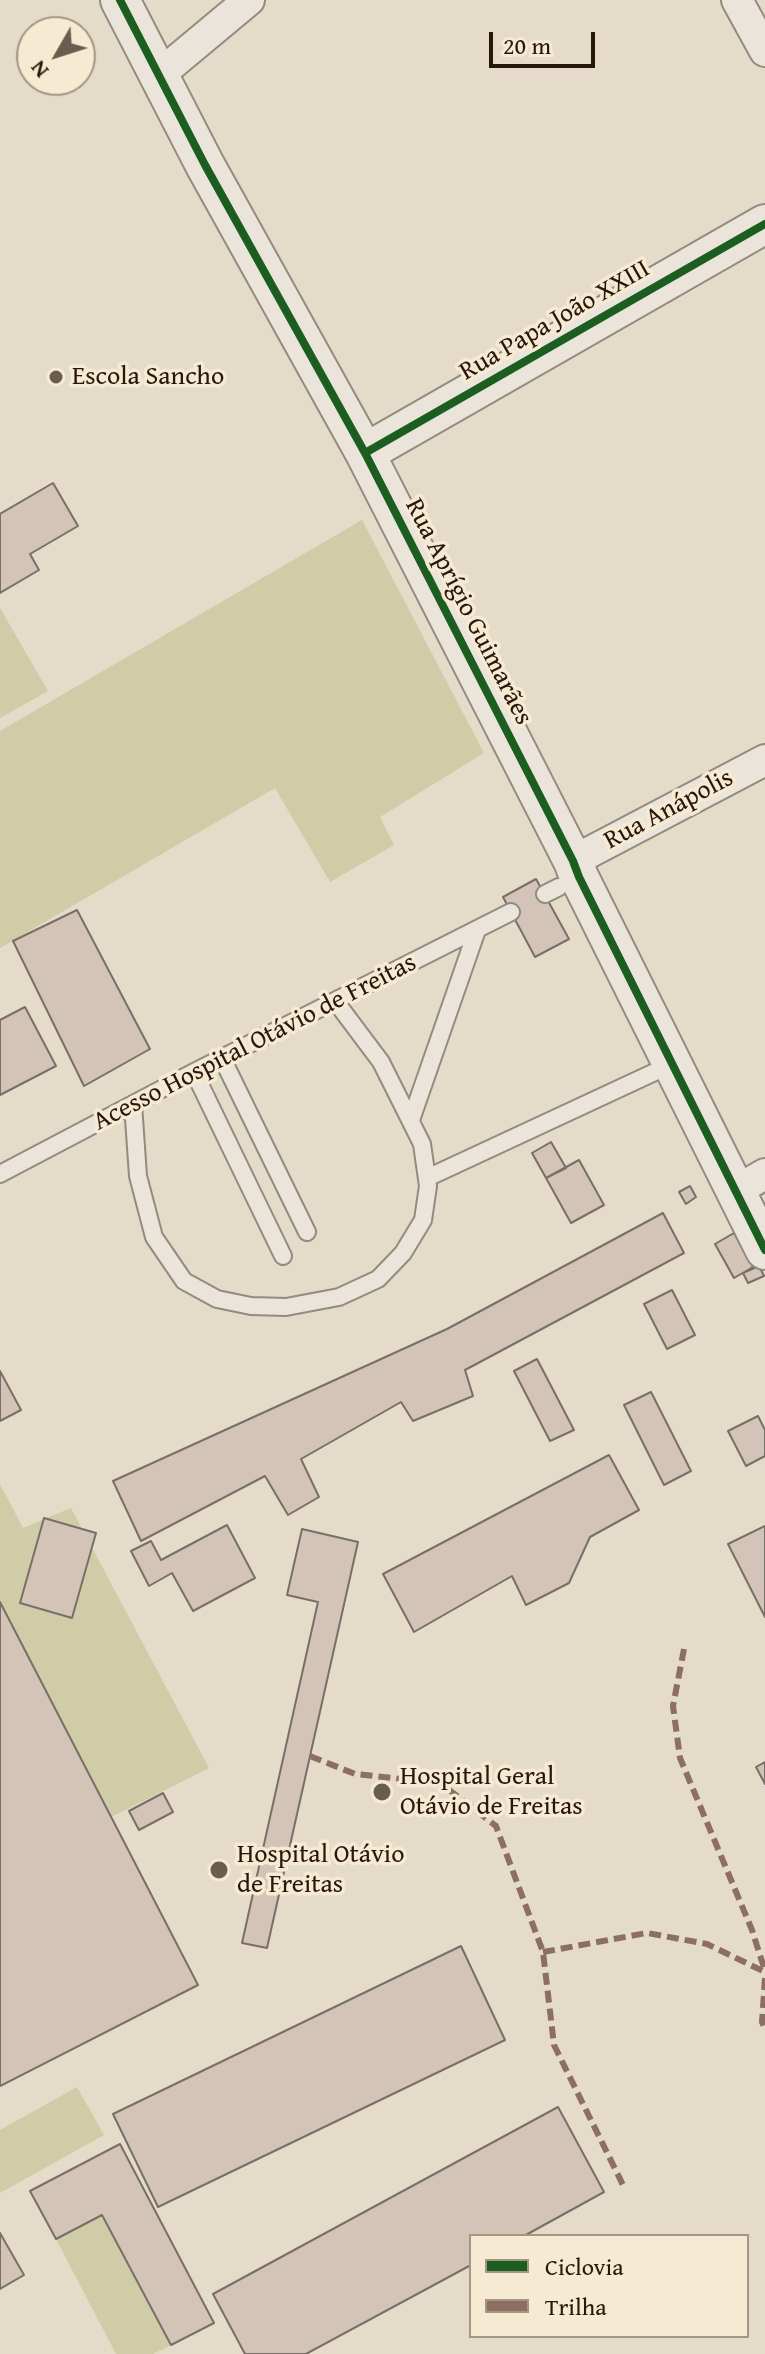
<!DOCTYPE html>
<html>
<head>
<meta charset="utf-8">
<style>
	body { margin:0 }
	#map { position:relative; width:765px; height:2354px; overflow:hidden; background:#e4dbc8; font-family:"Gentium Book Plus",serif }
	canvas { display:block }
	.legend { position:absolute; left:469px; top:2234px; width:280px; height:104px; box-sizing:border-box; background:#f6ead3; border:2px solid #a49684; margin:0; padding:10px 14px; list-style:none; font-size:24px; color:#28170d }
	.legend li { display:flex; align-items:center; gap:16px; height:40px }
	.legend b { width:40px; border:2px solid #a49684 }
	.north { position:absolute; left:16px; top:16px; width:80px; height:80px; box-sizing:border-box; background:#f6ead3; border:2px solid #a49684; border-radius:50%; rotate:231deg; font-size:22px; font-weight:700; line-height:32px; text-align:center; color:#28170d }
	.north::after { content:''; display:block; margin:auto; width:28px; height:36px; background:#6a5c4e; clip-path:polygon(50% 0,100% 100%,50% 72%,0 100%) }
	.scale { position:absolute; left:489px; top:32px; width:106px; height:36px; box-sizing:border-box; border:4px solid #28170d; border-top:0; padding-left:10px; font-size:24px; line-height:28px; white-space:nowrap; color:#28170d; -webkit-text-stroke:6px #f6ead3; paint-order:stroke }
</style>
</head>
<body>
<div id="map">
<canvas width="765" height="2354"></canvas>
<ul class="legend">
<li><b style="height:10px;background:#1b5e20"></b>Ciclovia</li>
<li><b style="height:10px;background:#8d6e63"></b>Trilha</li>
</ul>
<div class="north">N</div>
<div class="scale">20 m</div>
</div>
<script>
const context = document.querySelector('canvas').getContext('2d');
context.lineJoin = 'round';
function paint(path, color) { context.fillStyle = color; context.fill(path, 'evenodd'); }
const shape = rows => new Path2D(rows.map(r => 'M' + r).join(''));
function stroke(path, color, width, dash) { context.strokeStyle = color; context.lineWidth = width; context.lineCap = dash ? 'butt' : 'round'; context.setLineDash(dash || []); context.stroke(path); }
function label(font, color, halo, rows, align = 'center') {
  context.font = font + ' "Gentium Book Plus",serif'; context.lineWidth = 7; context.setLineDash([]); context.textBaseline = 'middle'; context.strokeStyle = halo; context.fillStyle = color; for (const [text, x, y, turn = 0] of rows) {
    context.save(); context.translate(x, y); context.rotate((+turn || 0) * Math.PI / 180); context.textAlign = isNaN(turn) ? turn : align; if (halo) context.strokeText(text, 0, 0); context.fillText(text, 0, 0); context.restore();
  }
}
paint(shape([
	[362,520,484,753,380,817,394,845,330,882,275,788,0,948,0,731],
	[0,608,48,691,0,718],
	[0,1484,23,1528,71,1508,209,1768,111,1817,0,1602],
	[77,2087,104,2135,0,2193,0,2130],
	[102,2215,171,2345,153,2354,116,2354,56,2239]
]), '#d0cca7');
const building = shape([
	[53,483,78,526,30,554,39,570,0,593,0,514,53,483],
	[536,879,569,939,535,957,503,897,536,879],
	[77,910,150,1049,84,1086,13,941,77,910],
	[25,1007,56,1066,0,1095,0,1020,25,1007],
	[551,1142,566,1168,546,1178,532,1153,551,1142],
	[579,1160,604,1205,571,1223,546,1178,579,1160],
	[690,1186,696,1197,686,1204,679,1192,690,1186],
	[663,1213,684,1253,465,1370,473,1396,413,1421,401,1402,301,1459,319,1497,288,1515,265,1476,141,1541,113,1481,447,1329,663,1213],
	[734,1233,753,1267,734,1278,715,1244,734,1233],
	[759,1266,764,1276,748,1283,743,1273,759,1266],
	[672,1290,695,1335,667,1349,644,1304,672,1290],
	[537,1359,574,1430,550,1441,514,1371,537,1359],
	[0,1371,21,1410,0,1421,0,1371],
	[651,1392,691,1471,664,1485,624,1405,651,1392],
	[758,1416,765,1430,765,1456,746,1466,728,1431,758,1416],
	[609,1455,639,1510,590,1537,569,1583,526,1605,512,1576,414,1632,383,1574,609,1455],
	[44,1518,96,1533,72,1618,20,1603,44,1518],
	[227,1525,255,1578,193,1611,172,1573,149,1586,131,1551,151,1541,161,1560,227,1525],
	[765,1526,765,1617,728,1544,765,1526],
	[302,1529,358,1542,267,1948,242,1943,318,1602,287,1595,302,1529],
	[0,1602,198,1985,0,2086,0,1602],
	[765,1762,765,1784,756,1767,765,1762],
	[163,1793,173,1812,139,1830,129,1811,163,1793],
	[461,1946,505,2040,158,2207,113,2114,461,1946],
	[558,2107,604,2192,524,2236,471,2236,471,2265,306,2354,245,2354,213,2294,558,2107],
	[120,2144,214,2323,171,2345,102,2215,56,2239,30,2191,120,2144],
	[0,2233,24,2275,0,2289,0,2233]
]);
paint(building, '#d4c4b8');
stroke(building, '#787066', 2);
const service = shape([
	[545,894,559,887],
	[222,1058,307,1232],
	[194,1072,283,1256],
	[133,1104,138,1176,154,1237,184,1281,217,1299,251,1306,286,1307,339,1297,378,1279,403,1253,423,1220,428,1186,422,1144,381,1062,336,1002],
	[411,1120,477,930],
	[0,1174,194,1072,511,912],
	[427,1178,672,1064]
]);
const minor = shape([
	[737,0,765,51],
	[159,75,249,0],
	[573,861,765,760],
	[734,1192,765,1174]
]);
const tertiary = shape([
	[120,0,205,165,365,453,573,861,579,877,765,1250],
	[365,453,765,224]
]);
stroke(service, '#928b7f', 20);
stroke(minor, '#928b7f', 34);
stroke(tertiary, '#928b7f', 42);
stroke(service, '#eae4db', 16);
stroke(minor, '#eae4db', 30);
stroke(tertiary, '#eae4db', 38);
stroke(shape([
	[684,1649,673,1706,680,1758,752,1930,765,1971],
	[310,1756,355,1774,440,1783,496,1826,543,1952,554,2045,624,2187],
	[543,1952,647,1933,707,1944,765,1972],
	[765,1978,762,2022,765,2029]
]), '#8d6e63', 6, [12, 6]);
stroke(shape([
	[120,0,205,165,365,453,573,861,579,877,765,1250],
	[365,453,765,224]
]), '#1b5e20', 8);
for (const [x, y, r, color] of [
	[56,377,8,"#6a5c4e"],
	[382,1792,10,"#6a5c4e"],
	[219,1870,10,"#6a5c4e"]
]) { const dot = new Path2D(); dot.arc(x, y, r, 0, 2 * Math.PI); context.fillStyle = color; context.fill(dot); stroke(dot, '#f6ead3', 3); }
label('26px', '#28170d', '#f6ead3', [
	["Rua Papa João XXIII",555,321,-30],
	["Rua Aprígio Guimarães",468,612,63],
	["Rua Anápolis",669,810,-28],
	["Acesso Hospital Otávio de Freitas",255,1043,-27]
]);
label('26px', '#28170d', '#f6ead3', [
	["Escola Sancho",72,377],
	["Hospital Geral",400,1777],
	["Otávio de Freitas",400,1807],
	["Hospital Otávio",237,1855],
	["de Freitas",237,1885]
], 'left');
</script>
</body>
</html>
